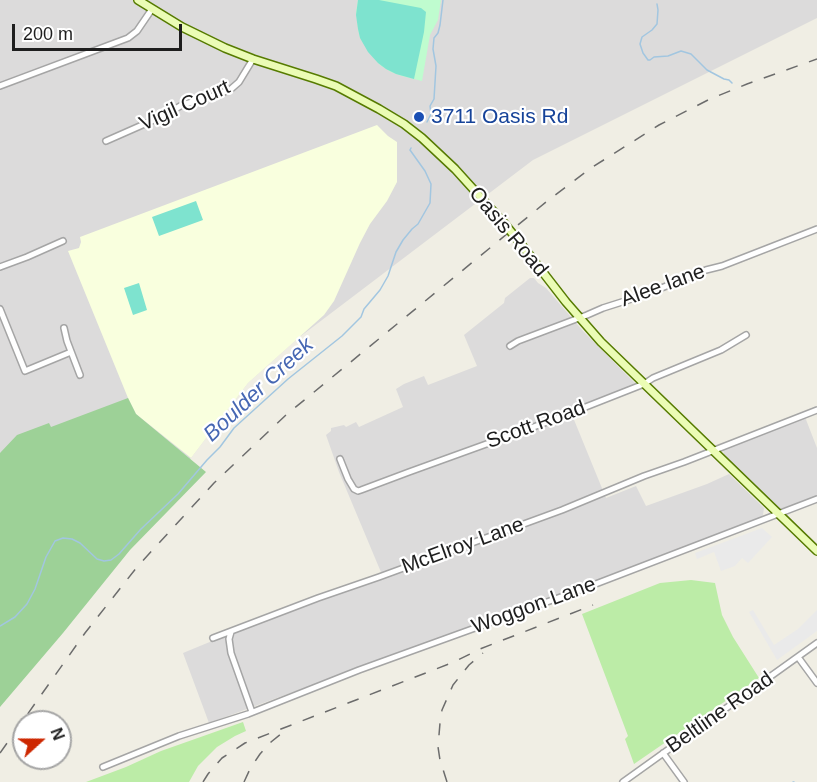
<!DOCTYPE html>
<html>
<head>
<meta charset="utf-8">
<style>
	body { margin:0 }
	#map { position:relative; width:817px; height:782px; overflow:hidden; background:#f0eee4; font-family:Arial,sans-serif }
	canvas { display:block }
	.north { position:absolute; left:12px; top:710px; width:60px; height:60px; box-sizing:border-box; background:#fff; border:2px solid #a5a5a5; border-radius:50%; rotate:69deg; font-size:16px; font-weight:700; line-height:24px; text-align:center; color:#1e1e1e }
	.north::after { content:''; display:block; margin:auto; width:21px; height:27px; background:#cd2700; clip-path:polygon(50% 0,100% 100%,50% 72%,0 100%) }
	.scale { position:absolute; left:12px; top:24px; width:170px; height:27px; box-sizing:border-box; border:3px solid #1e1e1e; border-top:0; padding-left:8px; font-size:18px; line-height:21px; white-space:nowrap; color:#1e1e1e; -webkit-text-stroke:4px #fff; paint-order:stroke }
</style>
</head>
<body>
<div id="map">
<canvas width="817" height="782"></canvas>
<div class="north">N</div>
<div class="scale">200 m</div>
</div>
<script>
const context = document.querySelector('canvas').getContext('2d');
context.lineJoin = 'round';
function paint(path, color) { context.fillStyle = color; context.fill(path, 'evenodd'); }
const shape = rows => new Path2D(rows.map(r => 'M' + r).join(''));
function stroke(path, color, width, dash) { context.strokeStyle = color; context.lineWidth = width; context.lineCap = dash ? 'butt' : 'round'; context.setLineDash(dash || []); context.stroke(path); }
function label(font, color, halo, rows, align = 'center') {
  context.font = font + ' Arial,sans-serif'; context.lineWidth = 4.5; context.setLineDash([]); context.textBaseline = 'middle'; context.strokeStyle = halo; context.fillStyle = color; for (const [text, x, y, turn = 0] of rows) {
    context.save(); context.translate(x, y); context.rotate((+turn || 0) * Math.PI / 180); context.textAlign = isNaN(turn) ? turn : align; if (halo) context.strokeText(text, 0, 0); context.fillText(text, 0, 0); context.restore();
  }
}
paint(shape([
	[0,0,817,0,817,18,533,160,297,339,248,383,191,458,0,659],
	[530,278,534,278,538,283,546,288,583,331,637,385,570,410,606,498,636,486,646,506,707,484,729,474,764,508,763,515,760,518,643,563,209,723,183,653,246,627,383,577,339,472,326,435,331,431,331,428,344,425,346,427,356,422,359,427,403,407,396,389,404,384,424,376,428,385,477,366,464,335,504,303,505,298],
	[805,417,817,448,817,497,780,509,724,455,723,450]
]), '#dcdbdb');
paint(shape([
	[377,125,388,136,397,142,397,182,387,201,370,224,360,243,334,301,324,315,248,383,191,458,136,414,128,398,68,251,79,248,81,242,80,237]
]), '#f9ffde');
paint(shape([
	[691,580,715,583,722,615,733,637,759,678,634,764,625,739,628,736,582,614,660,583],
	[243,722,246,731,235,736,217,747,198,766,189,782,86,782,126,767,161,751]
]), '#bceca7');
paint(shape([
	[128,398,136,414,206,472,130,550,63,633,0,707,0,453,17,435,49,423,51,427]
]), '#9dd197');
paint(shape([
	[358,0,441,0,438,20,430,35,422,81,402,76,391,72,380,65,372,56,360,38,358,29,356,12]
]), '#bffccf');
paint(shape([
	[358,0,379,0,421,8,426,12,424,32,414,79,396,74,386,69,378,63,368,52,360,38,358,29,356,15],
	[196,201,203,220,159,236,152,217],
	[139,283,147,310,133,315,124,288]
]), '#7ee3cf');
paint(shape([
	[762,528,772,537,748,563,742,558,735,566,721,571,714,552,697,559,695,553],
	[817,610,817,631,777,660,749,612,753,610,774,645,798,629]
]), '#eaeaea');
stroke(shape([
	[657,4,658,10,657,24,652,30,642,37,640,44,643,53,648,60,650,60,654,57,668,56,681,51,691,54,707,70,724,79,729,80,732,83],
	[427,122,431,114,430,106,434,99,436,66,433,49,434,38,438,33,440,25,443,0],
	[0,626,15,617,27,604,35,589,46,557,55,541,63,538,72,539,80,543,97,559,104,561,111,560,119,554,141,529,178,494,207,460,220,447,234,428,288,379,342,336,361,317,364,309,380,290,388,276,396,252,403,240,412,229,418,224,430,203,431,184,425,171,410,150,411,148],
	[793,782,794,782]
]), '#a2c6e0', 1.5);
const street = shape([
	[0,86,128,38,137,31,152,9],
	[106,141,165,115,182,105,217,95,231,89,239,82,253,59],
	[0,267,27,257,63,241],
	[0,309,25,371,71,352],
	[64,328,67,341,80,375],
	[510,346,518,341,587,315,603,308,644,295,706,270,722,266,817,229],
	[340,459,348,479,354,489,358,491,361,490,409,472,550,421,644,384,653,378,721,350,746,335],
	[231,632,229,639,231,653,252,712],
	[213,638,318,598,379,577,562,510,644,476,684,462,817,410],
	[798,657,817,683],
	[663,753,684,782],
	[103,767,179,736,248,714,359,670,580,590,817,499],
	[623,782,817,643]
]);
const secondary = shape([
	[138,0,182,27,225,48,253,59,316,79,336,86,379,109,404,124,422,138,455,169,503,222],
	[521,244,566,302,601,342,817,551]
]);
stroke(street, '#a5a5a5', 8);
stroke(secondary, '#567b00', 10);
stroke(street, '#fff', 5);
stroke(secondary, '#ebfcb5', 7);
stroke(shape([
	[0,753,85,633,137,567,214,483,286,415,546,202,591,168,659,125,710,99,747,84,817,59],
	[203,782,208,774,222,758,245,743,454,662,480,649,593,605],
	[244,782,250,769,260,754,271,742,282,733],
	[447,782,440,760,438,747,440,723,442,710,453,685,469,665,483,653]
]), '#6c6c6c', 1.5, [12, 12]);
const secondaryBridge = shape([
	[503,222,521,244]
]);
stroke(secondaryBridge, '#567b00', 10, []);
stroke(secondaryBridge, '#ebfcb5', 7);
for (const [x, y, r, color] of [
	[419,117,6,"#1a4fb4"]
]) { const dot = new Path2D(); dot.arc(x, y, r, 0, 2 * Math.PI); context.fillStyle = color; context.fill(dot); stroke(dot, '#fff', 2); }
label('21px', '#1e1e1e', '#fff', [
	["Vigil Court",185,106,-24],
	["Oasis Road",508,232,50],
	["Alee lane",663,286,-20],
	["Scott Road",536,425,-20],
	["McElroy Lane",463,546,-20],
	["Woggon Lane",534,606,-20],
	["Beltline Road",720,713,-35]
]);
label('21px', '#164399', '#fff', [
	["3711 Oasis Rd",431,117]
], 'left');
label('italic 22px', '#4667b3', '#fff', [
	["Boulder Creek",259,390,-43]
]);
</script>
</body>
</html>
